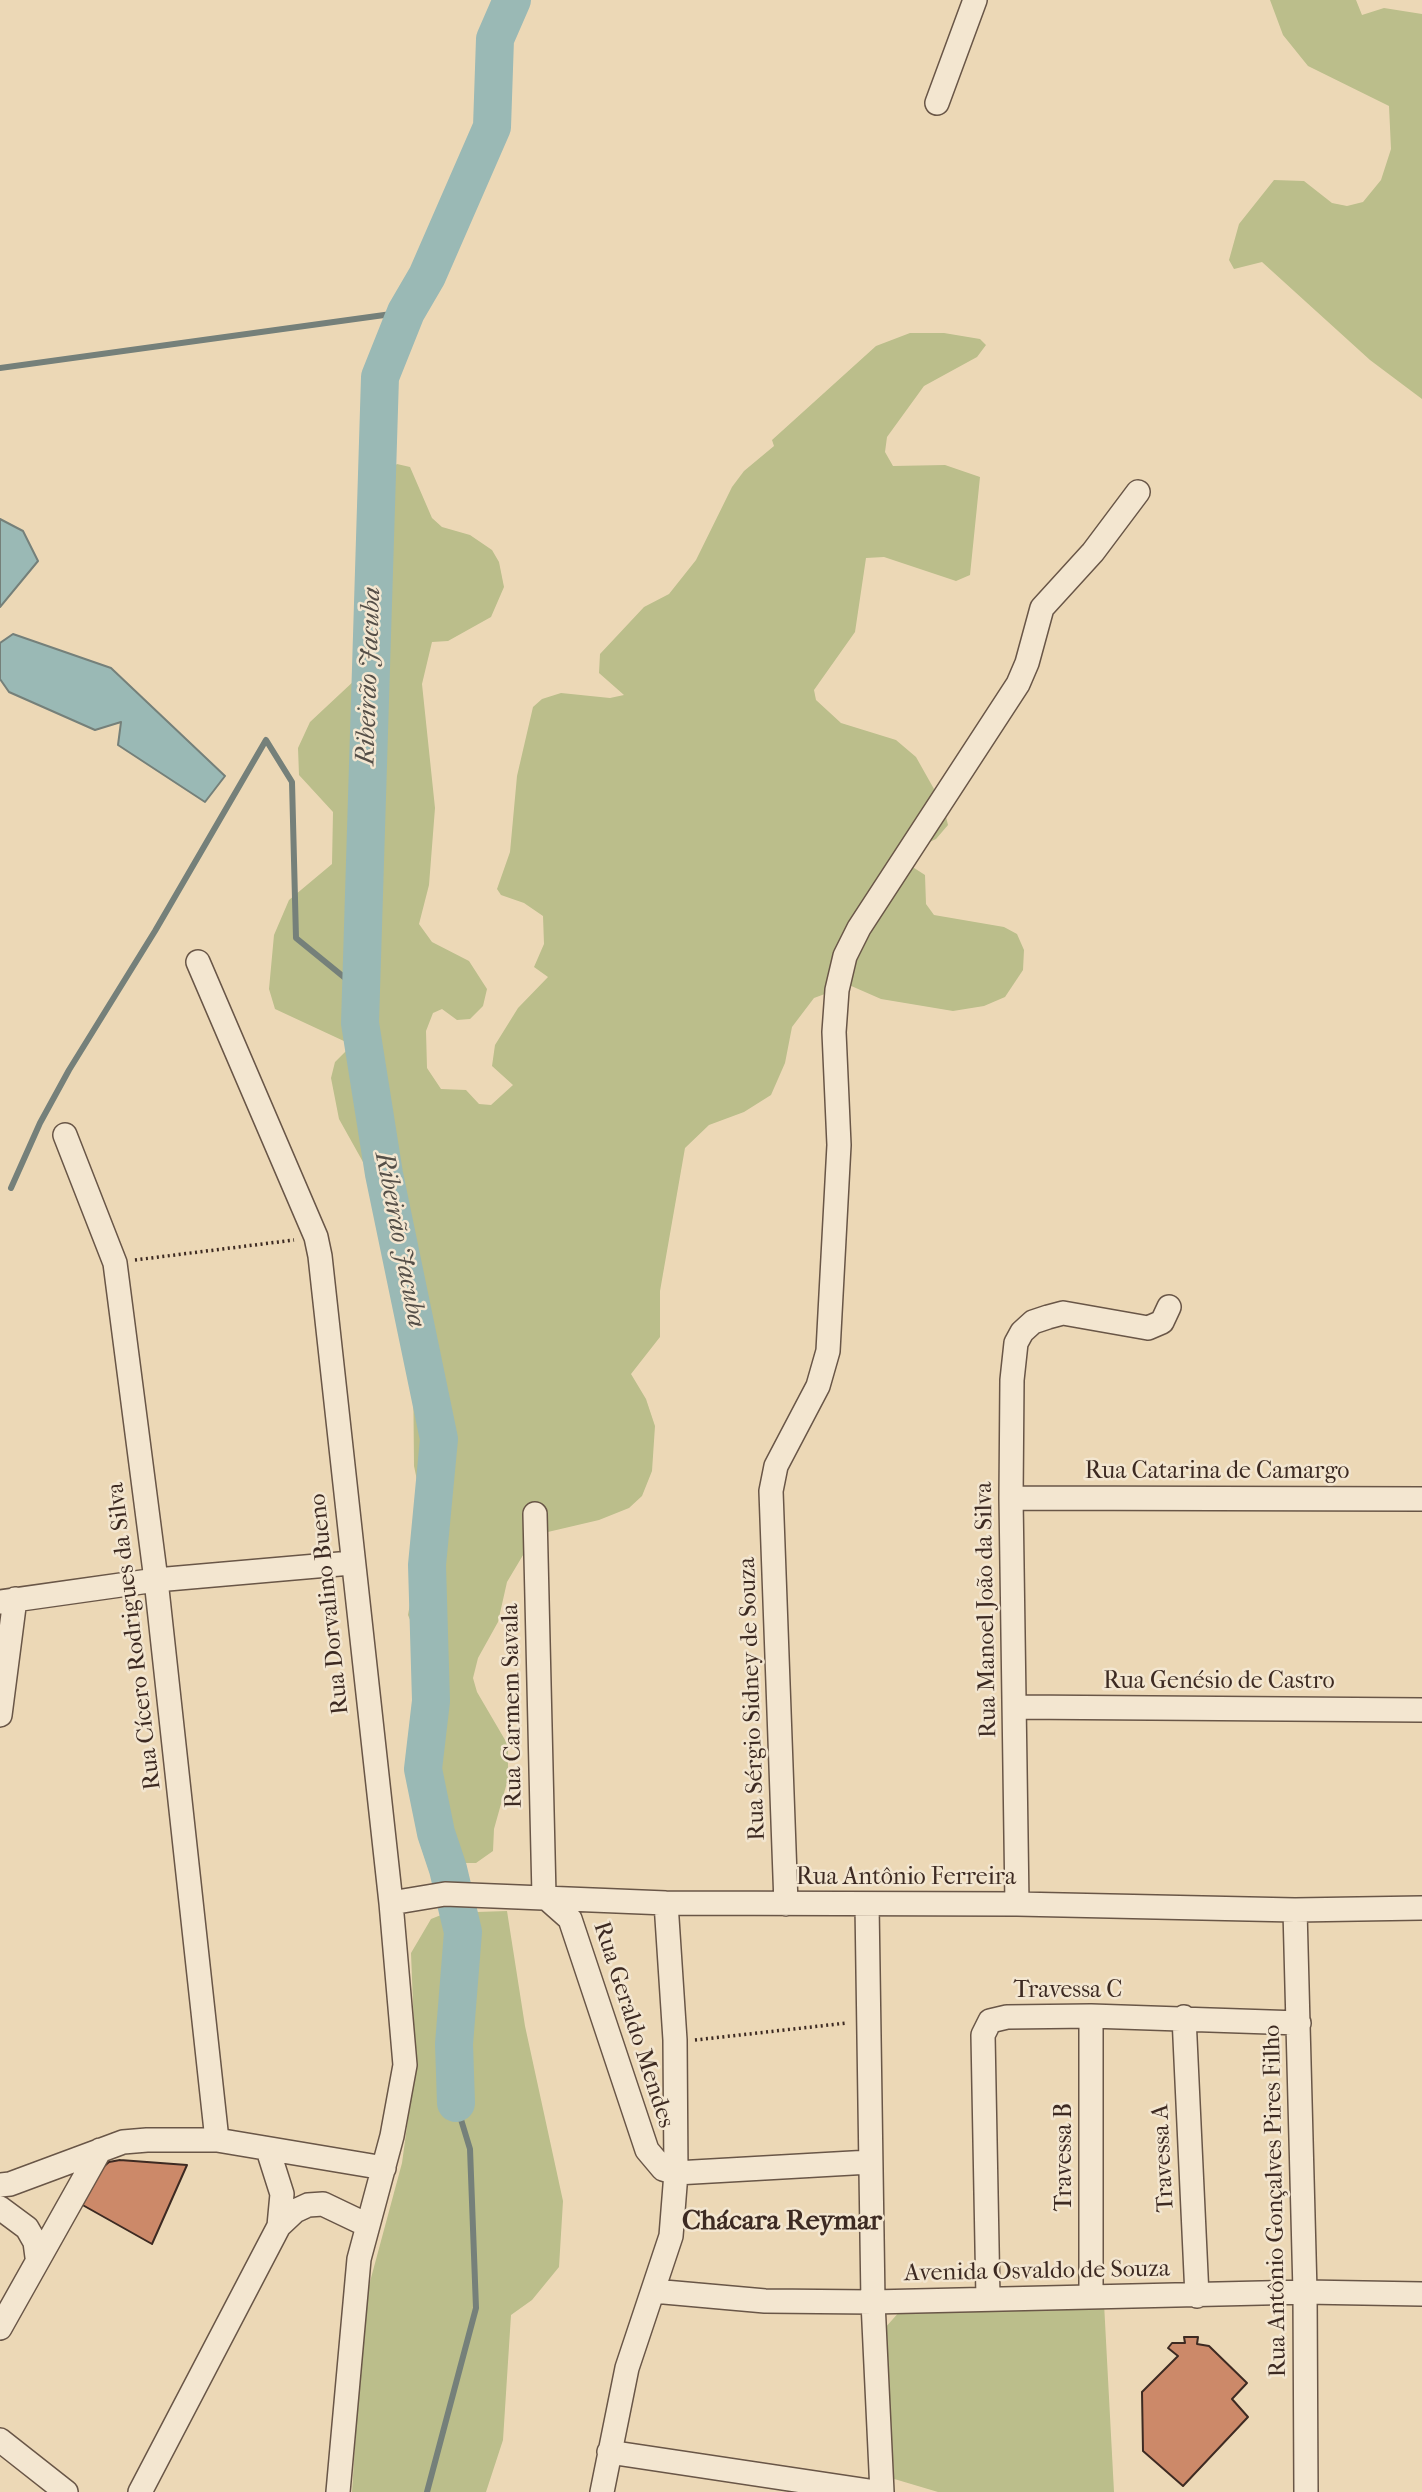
<!DOCTYPE html>
<html>
<head>
<meta charset="utf-8">
<style>
	body { margin:0 }
	canvas { display:block; background:#ecd8b6 }
</style>
</head>
<body>
<canvas width="1422" height="2492"></canvas>
<script>
const context = document.querySelector('canvas').getContext('2d');
context.lineJoin = 'round';
function paint(path, color) { context.fillStyle = color; context.fill(path, 'evenodd'); }
const shape = rows => new Path2D(rows.map(r => 'M' + r).join(''));
function stroke(path, color, width, dash) { context.strokeStyle = color; context.lineWidth = width; context.lineCap = dash ? 'butt' : 'round'; context.setLineDash(dash || []); context.stroke(path); }
function label(font, color, halo, rows, align = 'center') {
  context.font = font + ' "IM FELL French Canon",serif'; context.lineWidth = 5; context.setLineDash([]); context.textBaseline = 'middle'; context.strokeStyle = halo; context.fillStyle = color; for (const [text, x, y, turn = 0] of rows) {
    context.save(); context.translate(x, y); context.rotate((+turn || 0) * Math.PI / 180); context.textAlign = isNaN(turn) ? turn : align; if (halo) context.strokeText(text, 0, 0); context.fillText(text, 0, 0); context.restore();
  }
}
paint(shape([
	[1270,0,1356,0,1362,15,1384,8,1422,14,1422,399,1370,360,1262,262,1234,269,1229,260,1239,224,1274,180,1304,181,1332,203,1347,206,1363,202,1381,180,1391,149,1389,106,1308,66,1283,35],
	[910,333,944,333,980,339,986,345,977,357,924,386,887,437,885,452,893,466,945,465,980,477,970,575,956,581,884,557,866,558,855,632,814,690,816,700,841,723,896,740,916,757,943,805,948,825,936,839,897,857,925,875,926,904,934,915,1004,927,1017,934,1024,950,1023,970,1005,997,984,1006,953,1011,881,999,849,985,814,998,792,1027,785,1063,771,1095,744,1112,709,1125,685,1148,660,1291,660,1337,631,1374,646,1399,655,1426,652,1471,642,1496,629,1508,599,1520,535,1535,507,1582,498,1622,478,1658,473,1678,477,1692,508,1745,508,1779,494,1829,493,1851,476,1863,460,1863,449,1854,442,1832,434,1756,440,1718,436,1681,408,1615,410,1604,427,1573,428,1554,420,1543,416,1544,422,1504,414,1466,413,1360,417,1318,406,1256,372,1169,363,1162,339,1119,331,1078,335,1062,348,1049,346,1042,275,1009,269,989,274,935,289,900,332,864,333,812,299,775,298,748,310,722,356,679,364,661,367,636,358,568,360,497,397,464,410,467,432,518,442,527,470,535,492,550,499,562,504,587,491,617,448,641,432,642,422,684,435,808,429,885,419,924,432,942,469,961,487,989,483,1006,470,1019,457,1020,442,1009,433,1013,426,1031,427,1068,441,1089,466,1090,479,1104,491,1105,513,1085,492,1066,495,1045,518,1008,548,977,534,967,544,944,543,916,524,903,501,895,497,889,510,852,517,776,533,707,542,699,561,693,610,698,624,695,599,673,600,654,644,607,669,594,696,560,732,487,744,471,774,446,772,440,876,346],
	[507,1911,525,2026,563,2201,559,2267,532,2300,511,2315,503,2440,486,2492,352,2492,364,2304,402,2163,411,2097,414,2030,411,1953,431,1919,446,1913],
	[1104,2303,1114,2492,938,2492,891,2478,884,2329,901,2310]
]), '#bbbe8b');
const water = shape([
	[0,519,23,531,38,561,0,607,0,519],
	[13,634,111,668,225,776,205,802,118,745,121,722,95,730,9,692,0,679,0,643,13,634]
]);
paint(water, '#9ab9b5');
stroke(water, '#75807a', 2);
stroke(shape([
	[0,368,406,312],
	[11,1188,40,1123,69,1070,155,931,266,740,292,782,296,938,361,991],
	[427,2492,476,2308,470,2149,456,2103]
]), '#75807a', 6);
stroke(shape([
	[456,2103,454,2044,463,1932,448,1869,436,1833,423,1769,431,1701,427,1565,439,1439,384,1174,360,1023,380,377,406,312,427,276,492,127,495,39,512,0]
]), '#9ab9b5', 38);
const building = shape([
	[120,2160,187,2165,152,2244,79,2203,102,2168,109,2162,120,2160],
	[1184,2337,1198,2337,1197,2344,1209,2346,1247,2383,1232,2399,1248,2417,1183,2486,1143,2451,1142,2392,1178,2356,1168,2348,1172,2343,1185,2343,1184,2337]
]);
paint(building, '#cc8969');
stroke(building, '#3d2a22', 2);
const street = shape([
	[937,103,975,0],
	[198,962,316,1237,320,1256,391,1903,405,2065,392,2136,359,2259,338,2492],
	[65,1135,115,1263,156,1580,217,2140],
	[1011,1498,1422,1499],
	[535,1514,544,1896,570,1919,647,2150,663,2169,676,2173,870,2162],
	[0,1602,156,1580,351,1563],
	[1016,1707,1422,1710],
	[0,1715,15,1599],
	[391,1903,445,1894,666,1903,1017,1904,1295,1910,1422,1908],
	[786,1904,771,1491,776,1466,818,1386,828,1351,839,1145,834,1032,837,990,845,956,859,928,1018,684,1027,663,1042,608,1093,552,1138,492],
	[867,1904,873,2302,882,2492],
	[1017,1904,1011,1498,1012,1380,1016,1343,1022,1332,1033,1322,1048,1317,1063,1313,1148,1328,1162,1322,1169,1307],
	[1295,1910,1305,2292,1306,2492],
	[1184,2017,1197,2296],
	[0,2185,10,2184,123,2142,147,2140,217,2140,384,2168],
	[0,2208,27,2228,35,2242,37,2257],
	[279,2226,295,2211,308,2205,323,2204,367,2225],
	[653,2291,765,2301,873,2302,1305,2292,1422,2294],
	[1091,2297,1091,2016],
	[988,2298,983,2035,990,2021,1007,2017,1091,2016,1299,2023],
	[0,2328,100,2150],
	[0,2440,66,2492],
	[609,2452,876,2492],
	[140,2492,279,2226,282,2194,268,2150],
	[602,2492,627,2368,671,2236,676,2173,675,2040,666,1903]
]);
stroke(street, '#695647', 26);
stroke(shape([
	[135,1260,294,1240],
	[695,2040,847,2023]
]), '#3d2a22', 3.5, [2, 3.5]);
stroke(street, '#f3e6d0', 23);
label('24px', '#3d2a22', '#f3e6d0', [
	["Rua Catarina de Camargo",1217,1472],
	["Rua Dorvalino Bueno",330,1604,-96],
	["Rua Manoel João da Silva",987,1610,-91],
	["Rua Cícero Rodrigues da Silva",135,1636,-97],
	["Rua Genésio de Castro",1219,1682],
	["Rua Sérgio Sidney de Souza",753,1699,-92],
	["Rua Carmem Savala",513,1706,-91],
	["Rua Antônio Ferreira",906,1878],
	["Travessa C",1068,1991],
	["Rua Geraldo Mendes",633,2025,72],
	["Travessa B",1065,2157,-90],
	["Travessa A",1164,2158,-93],
	["Rua Antônio Gonçalves Pires Filho",1276,2201,-91],
	["Avenida Osvaldo de Souza",1037,2272,-1]
]);
label('italic 26px', '#544e47', '#f3e6d0', [
	["Ribeirão Jacuba",370,676,-88],
	["Ribeirão Jacuba",399,1240,79]
]);
label('bold 28px', '#3d2a22', '#f3e6d0', [
	["Chácara Reymar",782,2222]
]);
</script>
</body>
</html>
